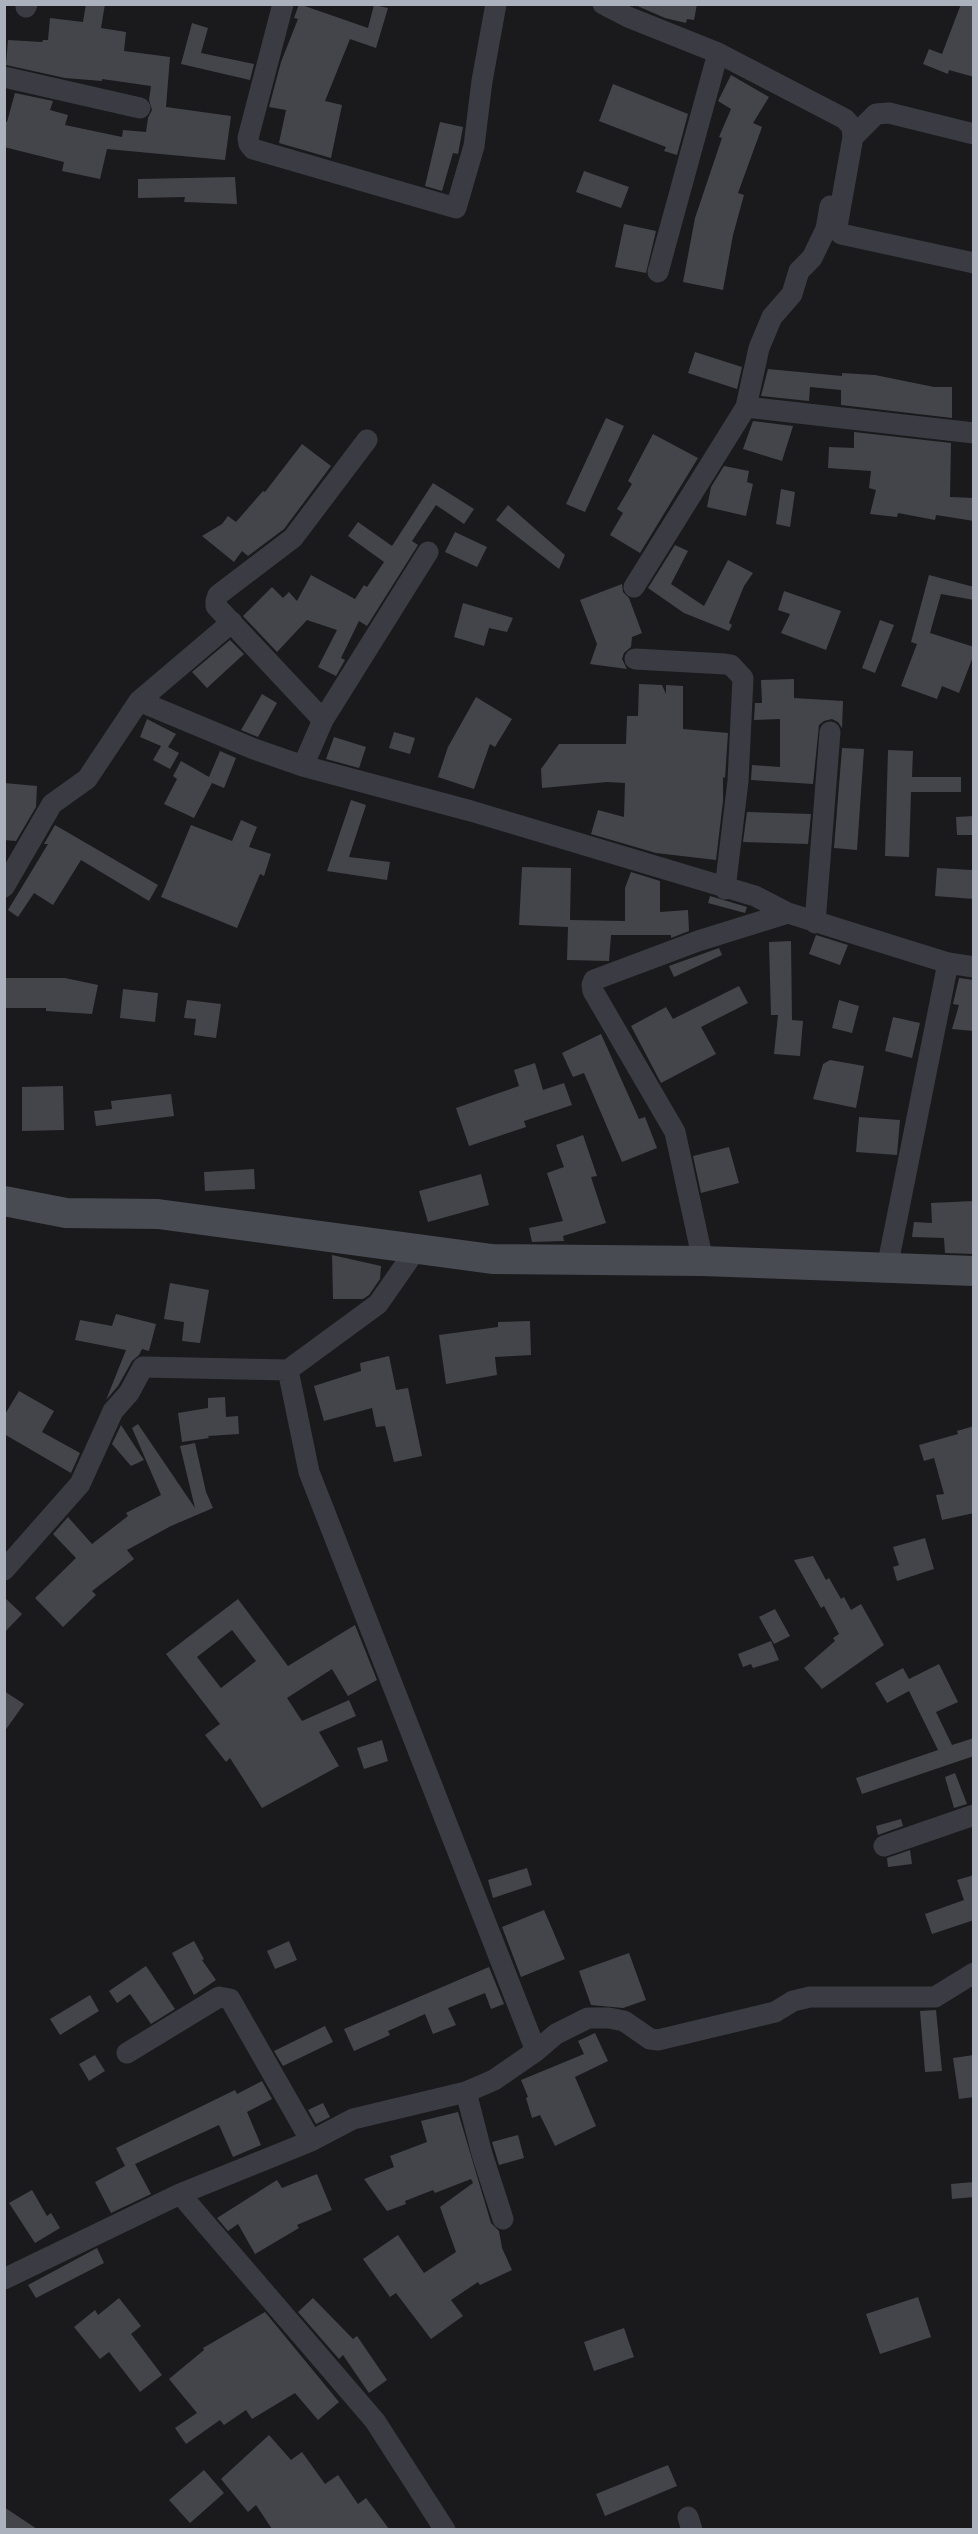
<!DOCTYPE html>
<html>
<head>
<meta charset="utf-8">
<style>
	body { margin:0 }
	#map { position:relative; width:978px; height:2534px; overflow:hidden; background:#1a1a1d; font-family:"Public Sans",sans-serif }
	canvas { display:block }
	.frame { position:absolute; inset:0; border:6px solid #acb1be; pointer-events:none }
</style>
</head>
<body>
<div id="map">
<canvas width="978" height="2534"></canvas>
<div class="frame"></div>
</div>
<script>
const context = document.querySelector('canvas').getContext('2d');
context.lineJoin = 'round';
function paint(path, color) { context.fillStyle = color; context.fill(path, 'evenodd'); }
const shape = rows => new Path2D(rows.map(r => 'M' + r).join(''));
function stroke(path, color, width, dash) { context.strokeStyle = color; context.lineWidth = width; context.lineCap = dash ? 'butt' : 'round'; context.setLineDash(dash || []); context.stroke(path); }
paint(shape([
	[86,4,105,4,101,28,126,32,124,51,170,57,166,107,231,116,225,160,107,149,100,179,62,171,64,162,4,147,4,121,7,122,15,93,53,101,50,110,68,115,65,125,122,137,123,130,146,132,148,118,152,110,149,100,151,86,102,79,102,81,65,78,6,65,8,40,42,42,43,40,48,40,50,18,83,22],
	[299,4,368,28,374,5,388,8,376,48,350,39,325,101,342,105,331,158,279,143,286,110,269,107,281,62,298,19,294,18],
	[633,4,697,4,694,20,687,19,686,23,665,18],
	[961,4,974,4,974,77,949,70,948,74,923,64,929,49,942,54],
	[192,23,208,28,201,53,254,64,250,80,181,64],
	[731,75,769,97,753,123,762,127,738,193,744,195,733,235,723,290,683,282,695,218,722,138,719,137,731,109,718,101],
	[613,84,688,114,677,155,664,151,666,147,599,121],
	[440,122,463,127,458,154,453,153,442,191,425,186],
	[584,171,629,187,621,208,576,192],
	[235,177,237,204,184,202,185,197,138,198,138,179],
	[624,224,656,231,646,273,615,267],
	[695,352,742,367,737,389,688,373],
	[768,369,842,376,842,373,875,375,934,387,952,387,952,418,841,405,841,390,810,387,809,401,761,396],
	[606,418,624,426,585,512,566,504],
	[753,421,793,426,782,461,743,449],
	[854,432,951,443,950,497,974,498,974,521,936,515,935,520,898,513,897,517,870,514,876,490,869,488,871,471,828,468,829,447,854,448],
	[653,434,698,458,640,553,610,535,623,513,617,509,632,484,628,481],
	[302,444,331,466,284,529,248,556,242,551,234,562,202,536,222,524,228,516,236,522,263,491,265,492],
	[724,466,749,471,747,482,753,484,746,516,707,507,711,487],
	[433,483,474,509,464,524,436,505,412,541,418,545,367,626,359,621,341,658,345,660,336,676,318,667,337,630,307,620,277,652,243,616,272,587,283,598,289,592,297,601,311,575,355,599,364,585,367,587,384,562,348,536,358,522,392,546],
	[781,489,795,492,790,527,776,524],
	[508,505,565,555,559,569,496,520],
	[455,532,487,547,477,567,445,552],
	[675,545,688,551,671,584,704,606,728,560,753,573,744,586,729,623,732,625,729,631,684,613,648,588],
	[929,575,974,587,974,600,941,594,930,633,974,647,974,654,959,693,942,686,937,699,901,686,917,644,911,642],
	[622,584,623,592,629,598,642,633,632,637,631,647,624,653,622,659,627,669,590,664,597,644,580,600],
	[784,591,841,611,826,650,781,633,790,614,778,610],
	[463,603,513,618,507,632,489,628,484,646,454,637],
	[880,620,894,625,875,673,862,668],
	[230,640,244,654,207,688,192,672],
	[794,679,794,698,843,701,842,728,838,722,832,719,824,721,819,725,813,784,751,780,752,765,780,767,780,719,754,720,755,703,762,703,761,680],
	[639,684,662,685,666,694,666,685,683,686,683,729,728,733,725,778,723,777,723,801,716,860,656,853,591,834,598,810,624,817,625,783,607,782,542,788,541,769,559,744,626,744,627,716,638,716],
	[262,694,277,703,258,737,241,730],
	[476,697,512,719,495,747,490,744,474,789,438,777,448,747],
	[147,719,176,734,168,747,179,753,170,769,153,760,161,746,140,737],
	[394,732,415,738,410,754,389,748],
	[334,737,366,747,359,768,326,759],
	[842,748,864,749,857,850,834,848],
	[888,750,913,751,912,777,961,777,961,792,911,792,909,857,885,856],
	[220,751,236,758,224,788,212,783,194,818,164,804,177,779,173,776,181,761,209,777],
	[4,783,37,786,36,807,16,841,4,840],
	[351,800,366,805,349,857,390,862,387,880,327,871],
	[747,812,811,814,808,844,743,842],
	[974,816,974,835,957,835,956,817],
	[241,820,257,827,249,847,271,854,264,876,260,874,237,928,161,897,191,825,232,841],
	[55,825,158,885,149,901,81,860,53,905,34,893,18,917,8,910,48,844,44,844],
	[522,867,571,868,570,920,625,921,625,888,631,872,660,881,660,912,688,910,689,931,671,938,671,935,611,935,609,961,567,960,568,927,519,925],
	[937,868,972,870,974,899,935,896],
	[710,896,747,907,745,913,708,903],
	[816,935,848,945,840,965,809,954],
	[791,941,792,1020,803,1021,800,1056,774,1054,778,1015,771,1015,769,942],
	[719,948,722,955,674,977,669,966],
	[4,978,65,978,98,985,92,1014,46,1011,46,1008,4,1008],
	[959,978,974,980,974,1031,952,1029,959,1005,953,1004],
	[739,986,748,1003,701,1027,716,1054,661,1083,631,1026,666,1007,673,1019],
	[123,989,158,993,155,1022,120,1018],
	[187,1000,221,1004,216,1038,194,1035,196,1019,184,1018],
	[839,1000,859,1006,852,1033,832,1028],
	[893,1017,920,1023,912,1058,885,1051],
	[601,1034,639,1119,645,1117,657,1148,622,1162,584,1073,573,1077,562,1053],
	[830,1060,864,1066,856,1108,813,1099,823,1064],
	[535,1063,543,1090,564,1083,572,1105,524,1121,526,1127,469,1146,456,1108,519,1086,514,1070],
	[63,1086,64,1130,22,1131,22,1087],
	[171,1094,174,1116,96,1126,94,1111,112,1109,111,1101],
	[859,1117,900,1120,897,1155,856,1152],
	[583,1135,597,1176,591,1177,606,1223,563,1236,564,1241,532,1242,529,1228,563,1221,547,1173,564,1167,556,1145],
	[729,1147,739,1183,701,1193,693,1156],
	[254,1169,255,1189,205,1191,204,1172],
	[481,1174,489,1205,428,1222,419,1191],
	[974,1201,974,1254,945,1253,944,1238,912,1237,914,1222,932,1223,931,1203],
	[332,1255,381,1266,380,1279,369,1295,363,1299,333,1299],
	[170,1283,209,1290,200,1343,182,1341,184,1322,164,1319],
	[116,1314,156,1324,149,1351,142,1349,139,1355,132,1361,118,1386,106,1400,126,1350,75,1340,80,1320,112,1326],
	[530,1321,531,1355,495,1357,497,1375,446,1384,439,1335,498,1327,498,1322],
	[389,1356,396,1390,408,1388,422,1456,394,1462,385,1426,376,1427,372,1408,324,1421,314,1386,361,1371,360,1363],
	[19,1391,54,1411,42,1432,80,1453,71,1473,4,1434,4,1416],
	[225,1397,226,1417,238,1416,239,1434,208,1436,209,1438,182,1442,178,1413,208,1408,208,1398],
	[138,1424,195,1508,180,1446,195,1443,206,1492,213,1508,171,1526,127,1550,134,1559,92,1591,96,1595,63,1627,35,1598,76,1558,53,1534,68,1517,92,1544,128,1516,126,1513,161,1495,132,1428],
	[121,1425,144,1460,131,1466,112,1444],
	[974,1426,974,1513,942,1520,936,1495,944,1494,934,1458,924,1461,919,1445,958,1434,957,1431],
	[925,1538,934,1569,897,1581,893,1567,899,1565,893,1547],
	[813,1556,826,1580,829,1578,841,1599,844,1597,851,1610,861,1604,884,1645,822,1689,804,1668,835,1641,833,1638,839,1634,824,1606,821,1608,794,1560],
	[4,1597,22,1614,4,1633],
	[238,1599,288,1666,355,1625,377,1680,348,1696,332,1669,287,1698,302,1721,349,1700,356,1716,319,1732,339,1766,262,1808,230,1758,226,1762,205,1735,220,1724,166,1654],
	[232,1630,256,1661,221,1688,197,1657],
	[775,1609,790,1636,774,1644,759,1617],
	[771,1641,779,1660,753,1668,751,1664,743,1667,738,1654],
	[939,1664,958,1702,936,1712,952,1745,974,1738,974,1756,862,1794,856,1778,938,1750,909,1691,887,1703,875,1683,903,1668,909,1679],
	[4,1691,24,1704,4,1732],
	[382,1740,388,1761,364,1769,357,1748],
	[955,1773,967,1804,954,1808,945,1777],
	[901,1819,903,1826,878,1835,876,1826],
	[910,1850,912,1864,888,1867,887,1858],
	[527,1868,532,1885,493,1898,488,1880],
	[974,1875,974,1920,932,1934,925,1914,964,1900,957,1880],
	[544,1910,565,1959,521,1977,502,1927],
	[194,1941,204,1959,202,1960,216,1980,194,1995,172,1953],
	[289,1941,297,1960,275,1969,267,1951],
	[629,1953,646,2000,623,2008,591,2005,579,1971],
	[146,1966,175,2009,151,2024,130,1994,117,2003,109,1991],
	[489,1967,504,2004,491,2009,485,1993,448,2008,456,2025,433,2034,425,2014,388,2031,390,2035,354,2051,344,2029],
	[90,1995,99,2011,60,2035,50,2019],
	[936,2010,942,2071,925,2072,920,2011],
	[325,2026,333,2042,283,2066,274,2051],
	[595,2033,608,2061,575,2077,596,2126,555,2146,540,2115,532,2118,526,2098,528,2097,521,2080,584,2054,578,2041],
	[95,2055,105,2071,89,2081,79,2064],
	[974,2055,974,2097,959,2099,953,2058],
	[262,2081,272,2099,247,2112,261,2145,233,2157,219,2125,135,2164,151,2194,111,2213,95,2182,125,2166,116,2148,235,2090,237,2094],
	[323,2103,330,2117,316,2124,308,2110],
	[458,2112,491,2223,499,2231,502,2248,512,2270,480,2285,478,2282,451,2300,463,2316,431,2339,396,2293,390,2297,363,2259,398,2235,424,2273,456,2252,440,2207,473,2183,471,2179,435,2193,433,2190,405,2201,406,2204,387,2211,364,2179,394,2167,390,2156,427,2142,421,2121],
	[518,2135,524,2158,499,2165,492,2142],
	[317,2174,332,2210,297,2225,299,2228,255,2254,238,2224,228,2231,217,2218,277,2180,282,2188],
	[974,2182,974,2197,952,2199,951,2184],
	[32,2190,47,2216,51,2213,60,2228,35,2243,9,2203],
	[97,2248,104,2263,36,2298,28,2285],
	[918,2297,931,2337,880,2354,866,2314],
	[119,2298,141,2326,131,2334,162,2375,140,2392,109,2352,100,2359,74,2327,95,2310,98,2315],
	[313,2298,353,2339,357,2336,387,2380,369,2393,343,2355,339,2359,298,2312],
	[265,2312,339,2402,318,2420,295,2393,252,2419,246,2410,224,2425,220,2420,186,2444,175,2428,197,2413,169,2379,204,2350,203,2348],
	[624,2328,634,2357,594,2371,584,2342],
	[269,2435,291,2460,302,2452,325,2484,338,2475,358,2504,366,2498,389,2529,272,2529,256,2505,248,2512,221,2479],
	[668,2465,677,2486,605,2516,596,2494],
	[204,2470,224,2493,190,2523,169,2500],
	[4,2507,37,2529,4,2529]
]), '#44454a');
stroke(shape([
	[283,4,248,138,249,144,253,149,456,208,474,146,482,81,496,4],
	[603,4,628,17,718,53,845,119,852,127,853,137,838,221,837,229,841,234,974,263],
	[26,7,27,4],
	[4,77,140,108],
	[853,137,876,114,889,113,974,134],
	[658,272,718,53],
	[746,407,974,433],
	[634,587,746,407,759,348,772,317,792,294,799,271,812,258,826,229,830,206],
	[635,659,725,664,731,665,743,678,738,781,725,889],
	[139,701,254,749,303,766,323,720,216,606,216,601,218,595,293,538,367,440],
	[323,720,428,552],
	[303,766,471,811,755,896,788,913],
	[4,887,52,804,87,779,139,701,232,622],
	[815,923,830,732],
	[417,1248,378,1304,288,1370,309,1472,536,2051],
	[703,1261,675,1132,593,991,592,985,594,980,698,941,788,913,948,963,974,967],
	[887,1268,948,963],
	[4,1570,80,1484,113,1411,129,1393,143,1367,288,1370],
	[884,1846,974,1815],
	[127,2053,219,1997,230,1999,311,2141],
	[466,2092,482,2154,503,2219],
	[180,2194,311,2141,353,2119,466,2092,494,2080,536,2051,556,2034,588,2018,609,2018,624,2021,650,2039,658,2040,775,2012,793,2001,810,1997,935,1997,974,1973],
	[4,2279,180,2194,375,2421,445,2530],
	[688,2517,692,2530]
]), '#3b3c43', 21);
stroke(shape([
	[4,1201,66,1213,158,1214,492,1259,703,1261,974,1271]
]), '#494b53', 30);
</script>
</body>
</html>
